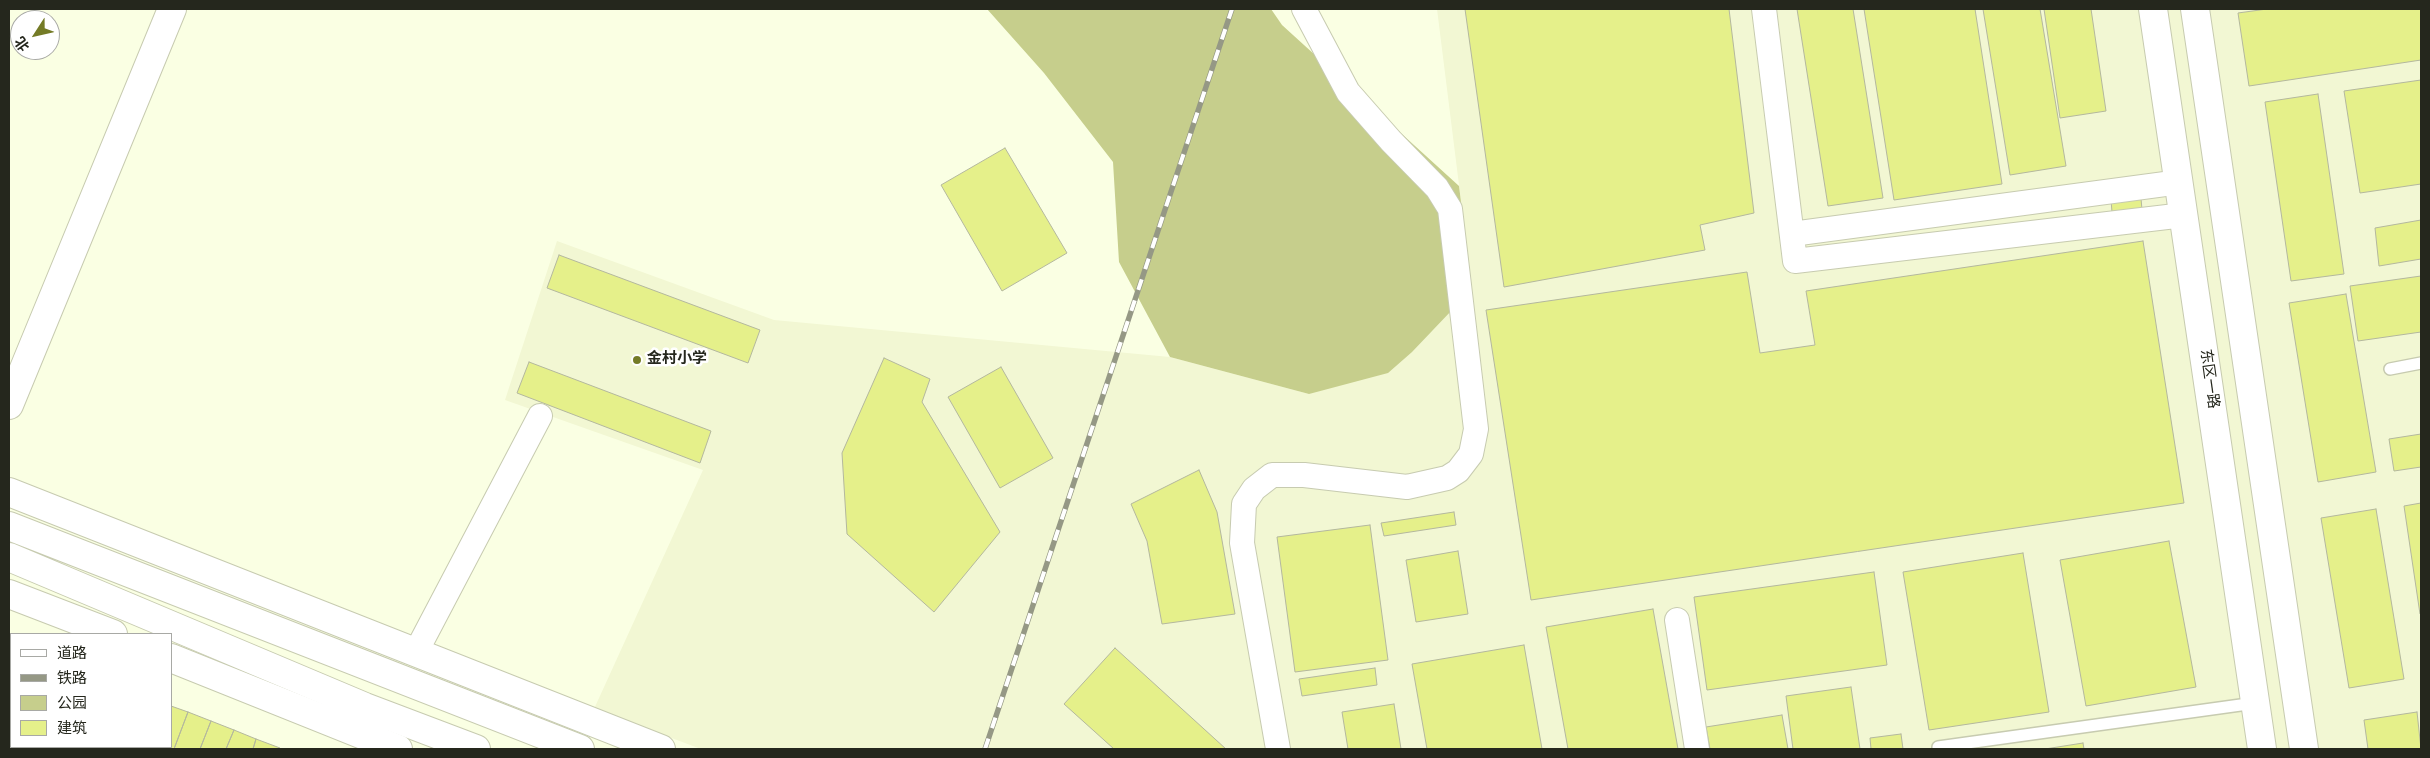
<!DOCTYPE html>
<html>
<head>
<meta charset="utf-8">
<style>
	body { margin:0 }
	#map { position:relative; width:2430px; height:758px; overflow:hidden; background:#faffe3; font-family:Overpass,"Noto Sans SC",sans-serif }
	canvas { display:block }
	.frame { position:absolute; inset:0; border:10px solid #25271d; pointer-events:none }
	.legend { position:absolute; left:10px; top:633px; width:162px; height:115px; box-sizing:border-box; background:#fff; border:1px solid #a8a9a5; margin:0; padding:6px 9px; list-style:none; font-size:15px; color:#25271d }
	.legend li { display:flex; align-items:center; gap:10px; height:25px }
	.legend b { width:25px; border:1px solid #a8a9a5 }
	.north { position:absolute; left:10px; top:10px; width:50px; height:50px; box-sizing:border-box; background:#fff; border:1px solid #a8a9a5; border-radius:50%; rotate:235deg; font-size:14px; font-weight:700; line-height:20px; text-align:center; color:#25271d }
	.north::after { content:''; display:block; margin:auto; width:18px; height:22px; background:#747b26; clip-path:polygon(50% 0,100% 100%,50% 72%,0 100%) }
</style>
</head>
<body>
<div id="map">
<canvas width="2430" height="758"></canvas>
<div class="frame"></div>
<ul class="legend">
<li><b style="height:6px;background:#fff"></b>道路</li>
<li><b style="height:6px;background:#959885"></b>铁路</li>
<li><b style="height:14px;background:#c6ce8c"></b>公园</li>
<li><b style="height:14px;background:#e5f08a"></b>建筑</li>
</ul>
<div class="north">北</div>
</div>
<script>
const context = document.querySelector('canvas').getContext('2d');
context.lineJoin = 'round';
function paint(path, color) { context.fillStyle = color; context.fill(path, 'evenodd'); }
const shape = rows => new Path2D(rows.map(r => 'M' + r).join(''));
function stroke(path, color, width, dash) { context.strokeStyle = color; context.lineWidth = width; context.lineCap = dash ? 'butt' : 'round'; context.setLineDash(dash || []); context.stroke(path); }
function label(font, color, halo, rows, align = 'center') {
  context.font = font + ' Overpass,"Noto Sans SC",sans-serif'; context.lineWidth = 5; context.setLineDash([]); context.textBaseline = 'middle'; context.strokeStyle = halo; context.fillStyle = color; for (const [text, x, y, turn = 0] of rows) {
    context.save(); context.translate(x, y); context.rotate((+turn || 0) * Math.PI / 180); context.textAlign = isNaN(turn) ? turn : align; if (halo) context.strokeText(text, 0, 0); context.fillText(text, 0, 0); context.restore();
  }
}
paint(shape([
	[1437,9,2421,9,2421,749,701,749,594,709,703,470,505,400,557,241,774,320,1170,357,1309,394,1472,289]
]), '#f2f7d3');
paint(shape([
	[987,9,1271,9,1282,25,1459,186,1472,289,1412,352,1388,373,1309,394,1170,357,1119,262,1113,162,1044,73]
]), '#c6ce8c');
const building = shape([
	[1465,9,1729,9,1754,213,1700,225,1705,250,1504,287,1465,9],
	[1797,9,1853,9,1883,198,1828,206,1797,9],
	[1864,9,1975,9,2002,184,1894,200,1864,9],
	[1983,9,2040,9,2066,166,2010,175,1983,9],
	[2044,9,2091,9,2106,111,2060,118,2044,9],
	[2267,9,2421,9,2421,60,2249,86,2238,13,2267,9],
	[2421,80,2421,184,2360,193,2344,91,2421,80],
	[2318,94,2344,274,2291,281,2265,102,2318,94],
	[1005,148,1067,253,1002,291,941,185,1005,148],
	[2141,198,2142,210,2112,212,2111,200,2141,198],
	[2421,220,2421,259,2379,266,2375,228,2421,220],
	[2143,241,2184,503,1531,600,1486,310,1747,272,1760,353,1815,345,1806,291,2143,241],
	[559,255,760,330,748,363,547,288,559,255],
	[2421,276,2421,332,2358,341,2350,286,2421,276],
	[2346,294,2376,472,2318,482,2289,303,2346,294],
	[884,358,930,379,922,402,1000,532,934,612,847,534,842,453,884,358],
	[529,362,711,431,700,463,517,393,529,362],
	[1001,367,1053,458,1000,488,948,397,1001,367],
	[2421,434,2421,467,2394,471,2389,439,2421,434],
	[1199,470,1217,512,1235,614,1162,624,1147,541,1131,504,1199,470],
	[2421,503,2421,614,2420,614,2404,506,2421,503],
	[2376,509,2404,679,2349,688,2321,518,2376,509],
	[1454,512,1456,525,1384,536,1381,523,1454,512],
	[1370,525,1388,660,1295,672,1277,537,1370,525],
	[2169,541,2196,687,2086,706,2060,560,2169,541],
	[1458,551,1468,614,1416,622,1406,560,1458,551],
	[2023,553,2049,712,1929,730,1903,572,2023,553],
	[1874,572,1887,665,1707,690,1694,597,1874,572],
	[1653,609,1678,749,1568,749,1546,627,1653,609],
	[1524,645,1542,749,1427,749,1412,664,1524,645],
	[1115,648,1226,749,1114,749,1064,704,1115,648],
	[9,656,11,656,11,693,9,699,9,656],
	[1375,668,1377,685,1302,696,1299,679,1375,668],
	[1851,687,1860,749,1793,749,1786,696,1851,687],
	[1394,704,1401,749,1348,749,1342,712,1394,704],
	[171,706,188,712,174,749,147,749,148,747,171,747,171,706],
	[188,712,211,721,200,749,174,749,188,712],
	[2417,712,2421,749,2368,749,2364,720,2417,712],
	[1782,715,1788,749,1710,749,1706,727,1782,715],
	[211,721,234,730,226,749,200,749,211,721],
	[234,730,256,739,253,749,226,749,234,730],
	[1901,734,1903,749,1871,749,1870,738,1901,734],
	[256,739,280,748,279,749,253,749,256,739],
	[2083,743,2084,749,2045,749,2083,743]
]);
paint(building, '#e5f08a');
stroke(building, '#b4b89e', 1);
const service = shape([
	[2390,369,2421,363],
	[9,731,11,732],
	[52,747,59,749],
	[1938,747,2255,703]
]);
const minor = shape([
	[1764,9,1795,261,2184,215],
	[1792,234,2180,182],
	[1677,620,1697,749],
	[416,652,540,416],
	[1278,749,1242,543,1244,504,1254,489,1272,475,1304,475,1407,487,1447,478,1458,471,1471,454,1476,429,1450,209,1437,188,1391,141,1348,92,1304,9]
]);
const tertiary = shape([
	[9,405,172,9],
	[9,492,661,749],
	[9,594,113,634],
	[171,658,398,749]
]);
const secondary = shape([
	[2153,9,2262,749],
	[2195,9,2304,749],
	[9,526,580,749],
	[9,557,365,707,476,749]
]);
stroke(service, '#c7cbb0', 14);
stroke(minor, '#c7cbb0', 26);
stroke(tertiary, '#c7cbb0', 30);
stroke(secondary, '#c7cbb0', 30);
stroke(service, '#fff', 11);
stroke(minor, '#fff', 24);
stroke(tertiary, '#fff', 28);
stroke(secondary, '#fff', 28);
const rail = shape([
	[985,749,1232,9]
]);
stroke(rail, '#959885', 5.5);
stroke(rail, '#fff', 4, [11]);
for (const [x, y, r, color] of [
	[637,360,5,"#747b26"]
]) { const dot = new Path2D(); dot.arc(x, y, r, 0, 2 * Math.PI); context.fillStyle = color; context.fill(dot); stroke(dot, '#fff', 2); }
label('bold 15px', '#25271d', '#fff', [
	["金村小学",647,360]
], 'left');
label('15px', '#25271d', '#fff', [
	["东区一路",2208,379,82]
]);
</script>
</body>
</html>
